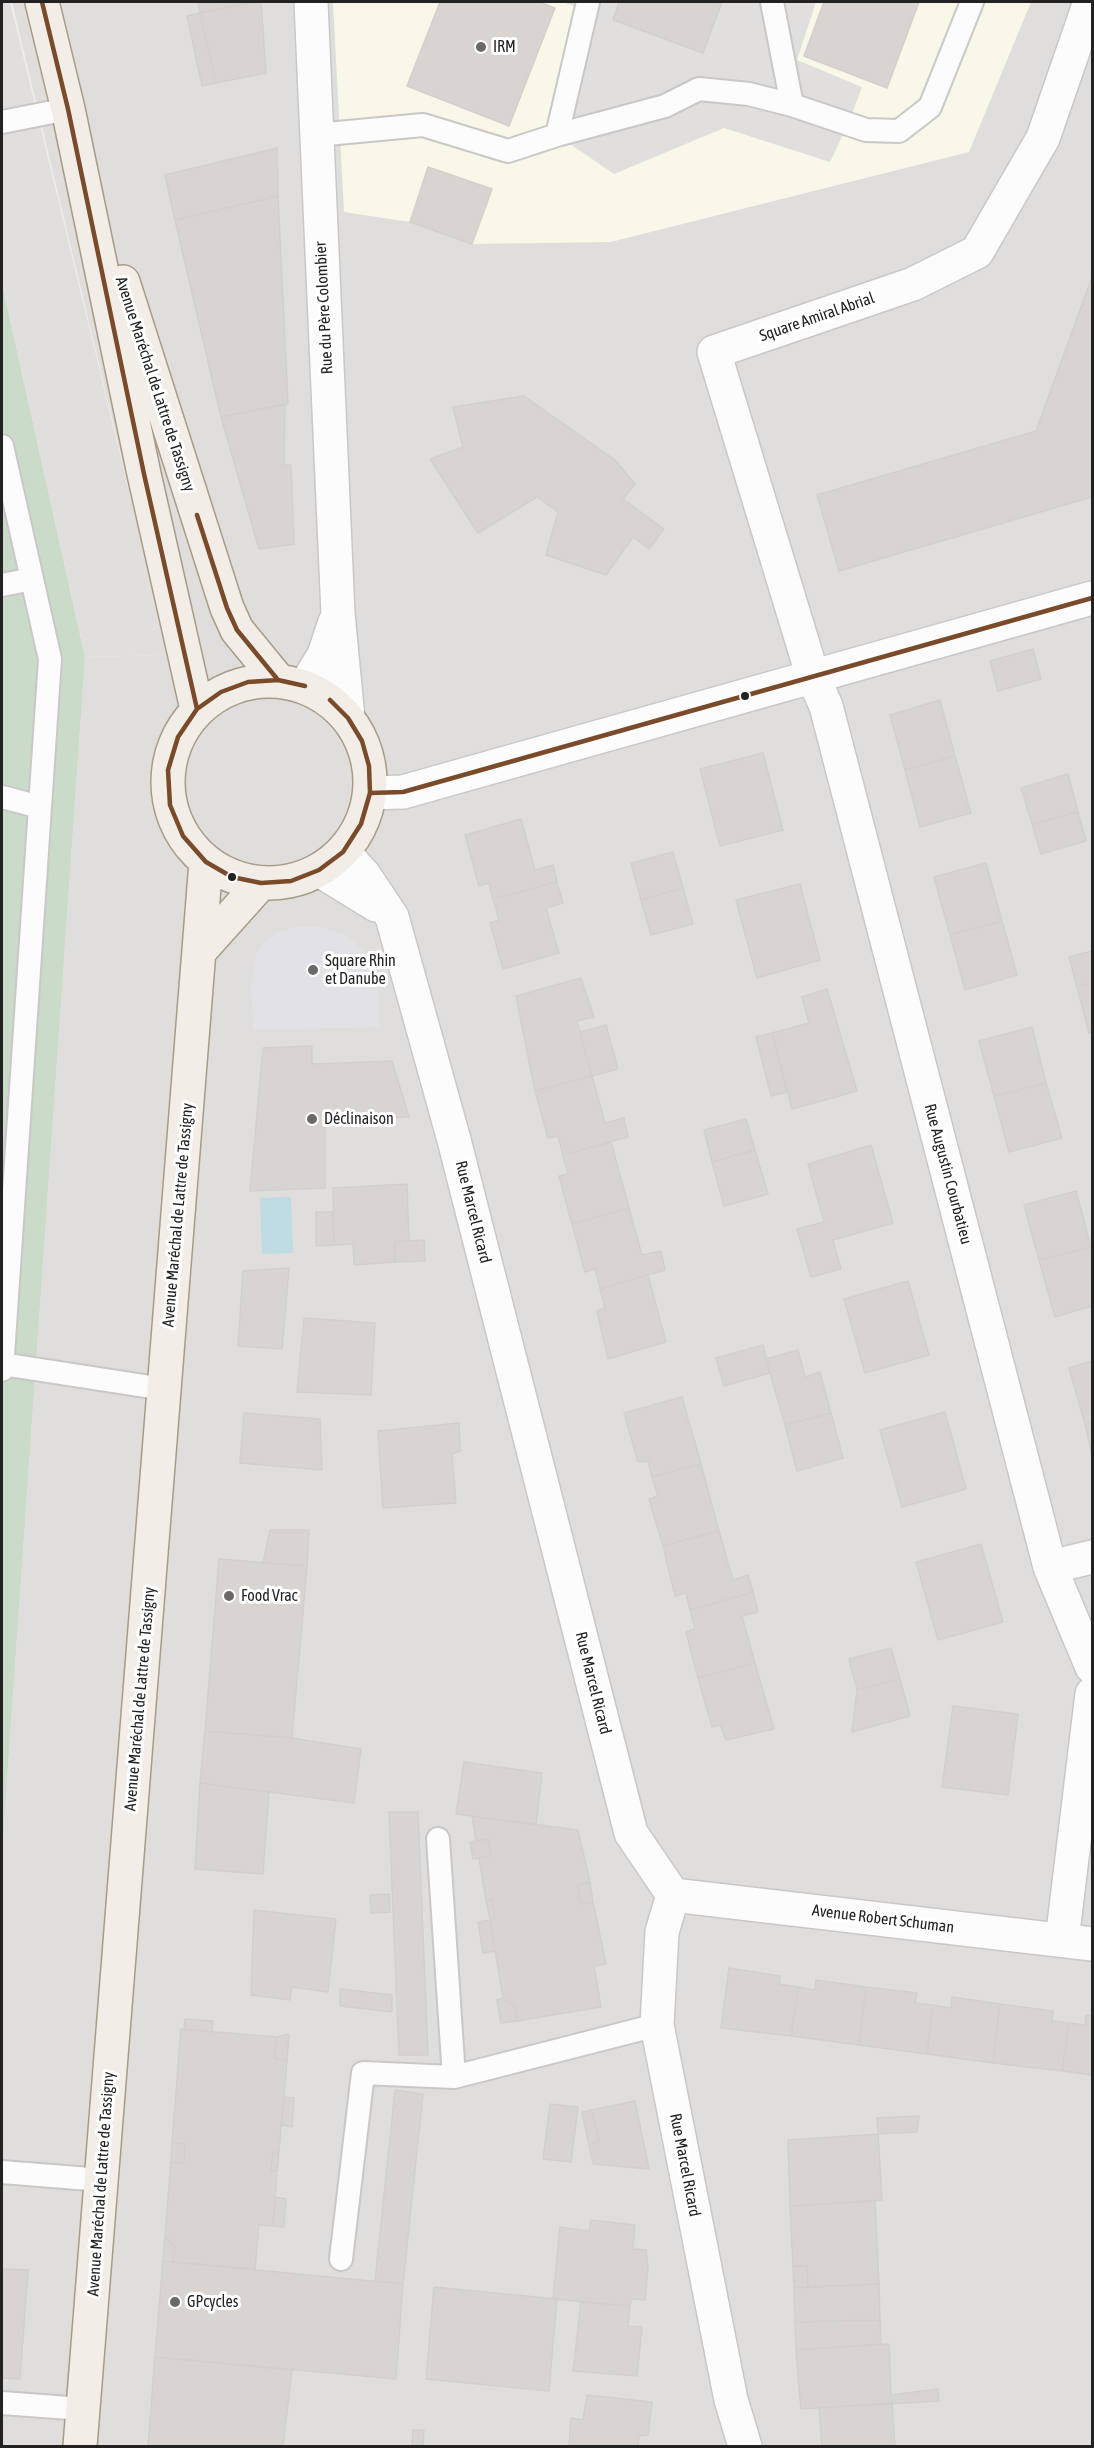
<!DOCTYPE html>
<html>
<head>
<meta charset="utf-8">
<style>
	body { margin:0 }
	#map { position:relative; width:1094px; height:2448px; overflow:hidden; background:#f0eeeb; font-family:"Asap Condensed",sans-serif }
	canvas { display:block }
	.frame { position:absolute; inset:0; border:3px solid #222; pointer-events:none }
</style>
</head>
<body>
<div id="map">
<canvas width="1094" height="2448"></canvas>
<div class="frame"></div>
</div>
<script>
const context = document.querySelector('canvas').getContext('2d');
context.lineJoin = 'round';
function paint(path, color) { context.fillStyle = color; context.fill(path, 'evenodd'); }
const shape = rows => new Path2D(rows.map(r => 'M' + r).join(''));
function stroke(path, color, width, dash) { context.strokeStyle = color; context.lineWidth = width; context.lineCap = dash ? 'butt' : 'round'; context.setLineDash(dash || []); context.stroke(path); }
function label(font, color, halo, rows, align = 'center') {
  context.font = font + ' "Asap Condensed",sans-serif'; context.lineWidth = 6; context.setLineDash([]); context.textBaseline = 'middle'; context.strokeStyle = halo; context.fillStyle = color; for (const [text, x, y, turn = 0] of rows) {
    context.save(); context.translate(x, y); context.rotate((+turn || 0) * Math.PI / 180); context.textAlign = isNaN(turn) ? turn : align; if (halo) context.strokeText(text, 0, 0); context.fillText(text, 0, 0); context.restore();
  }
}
paint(shape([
	[12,2,1092,2,1092,2446,2,2446,2,1854,85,657,169,655]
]), '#dfdedc');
paint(shape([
	[333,2,1031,2,969,152,611,242,472,244,410,222,344,212]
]), '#f8f7e8');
paint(shape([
	[2,283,85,657,2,1854]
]), '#cadbca');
paint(shape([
	[2,2,10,2,169,655,85,657,2,283],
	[562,2,816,2,797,60,862,87,848,124,830,162,724,128,614,174,557,135,585,10]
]), '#e0dfde');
paint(shape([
	[296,927,319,927,347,935,367,955,378,990,379,1027,253,1030,251,985,256,954,265,941,277,932]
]), '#e2e1e5');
paint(shape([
	[291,1197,293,1253,262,1254,260,1198]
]), '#bfdbe3');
const building = shape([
	[198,2,255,2,200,13,198,2],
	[255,2,261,2,266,73,216,83,200,13,255,2],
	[440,2,539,2,555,8,509,126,407,86,440,2],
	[619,2,722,2,703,53,613,20,619,2],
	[824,2,919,2,887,88,804,56,824,2],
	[200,13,216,83,202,86,187,16,200,13],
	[277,148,278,196,175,220,165,175,277,148],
	[428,167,492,189,472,244,410,222,428,167],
	[278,196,288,404,221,417,175,220,278,196],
	[1092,277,1092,497,839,571,817,495,1036,431,1092,277],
	[524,396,615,460,635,484,623,499,664,529,649,549,633,537,606,575,546,555,558,512,537,497,478,533,430,459,463,447,453,407,524,396],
	[285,404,284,464,291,465,294,544,259,549,221,417,285,404],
	[1033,649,1041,679,998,691,990,661,1033,649],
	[940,700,955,756,905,770,890,715,940,700],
	[763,753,783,830,720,846,700,769,763,753],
	[955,756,971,813,920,827,905,770,955,756],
	[1068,774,1078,812,1032,824,1021,788,1068,774],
	[1078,812,1086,841,1041,854,1032,824,1078,812],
	[521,819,535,870,553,865,557,882,493,899,489,883,479,886,465,835,521,819],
	[673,852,683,888,641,900,631,863,673,852],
	[986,863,1002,921,950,935,934,877,986,863],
	[557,882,563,903,546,908,559,953,503,969,490,923,499,920,493,899,557,882],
	[800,884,820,960,757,978,736,900,800,884],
	[683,888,693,924,651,935,641,900,683,888],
	[1002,921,1017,975,965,990,950,935,1002,921],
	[1092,951,1092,983,1077,987,1069,957,1092,951],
	[581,978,594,1017,577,1021,592,1076,535,1091,516,996,581,978],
	[1092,983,1092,1032,1089,1033,1077,987,1092,983],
	[827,989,857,1091,792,1109,772,1033,809,1023,802,997,827,989],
	[606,1025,618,1069,592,1076,580,1032,606,1025],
	[1032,1027,1046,1083,994,1096,979,1041,1032,1027],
	[772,1033,787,1092,771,1096,756,1037,772,1033],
	[312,1046,312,1064,392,1061,409,1117,325,1120,325,1188,250,1191,263,1048,312,1046],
	[592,1076,605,1123,624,1118,628,1137,563,1155,558,1136,548,1138,535,1091,592,1076],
	[1046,1083,1062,1138,1009,1152,994,1096,1046,1083],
	[746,1119,755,1150,712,1162,704,1130,746,1119],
	[611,1142,629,1208,572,1224,559,1176,568,1174,563,1155,611,1142],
	[871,1145,893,1223,833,1240,841,1269,811,1277,797,1229,824,1222,808,1164,871,1145],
	[755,1150,768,1194,724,1206,712,1162,755,1150],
	[407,1184,409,1241,395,1242,395,1262,354,1265,353,1244,334,1245,333,1188,407,1184],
	[1076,1191,1091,1247,1039,1260,1024,1205,1076,1191],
	[629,1208,642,1255,661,1251,665,1270,600,1289,595,1269,585,1272,572,1224,629,1208],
	[316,1212,333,1212,334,1245,316,1246,316,1212],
	[424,1240,425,1261,395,1262,395,1242,424,1240],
	[1091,1247,1092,1306,1055,1317,1039,1260,1091,1247],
	[289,1268,282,1349,238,1346,243,1271,289,1268],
	[648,1275,666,1342,608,1359,597,1311,605,1308,600,1289,648,1275],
	[908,1281,929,1355,865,1373,844,1299,908,1281],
	[304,1318,375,1323,371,1395,297,1392,304,1318],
	[763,1345,770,1373,724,1386,716,1358,763,1345],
	[798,1350,805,1377,820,1372,831,1413,785,1425,766,1359,798,1350],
	[1092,1361,1092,1422,1085,1424,1069,1368,1092,1361],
	[682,1397,701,1464,652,1477,648,1461,638,1462,624,1413,682,1397],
	[945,1412,966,1489,902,1507,880,1430,945,1412],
	[244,1413,320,1419,322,1470,240,1463,244,1413],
	[831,1413,843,1458,797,1471,785,1425,831,1413],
	[1092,1422,1092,1455,1085,1424,1092,1422],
	[459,1423,460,1451,452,1454,456,1503,383,1508,378,1431,459,1423],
	[701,1464,719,1531,663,1546,649,1499,658,1496,652,1477,701,1464],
	[270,1530,309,1530,307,1566,263,1563,270,1530],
	[719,1531,733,1580,748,1575,753,1592,690,1610,686,1593,675,1596,663,1546,719,1531],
	[981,1544,1003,1622,938,1640,916,1562,981,1544],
	[219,1559,307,1566,292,1738,205,1731,219,1559],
	[753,1592,758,1612,742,1616,755,1663,698,1678,686,1632,695,1629,690,1610,753,1592],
	[891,1648,900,1679,857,1690,849,1659,891,1648],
	[755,1663,774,1729,726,1740,720,1725,712,1727,698,1678,755,1663],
	[900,1679,910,1716,852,1732,857,1690,900,1679],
	[953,1706,1018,1714,1008,1795,942,1787,953,1706],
	[205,1731,292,1738,361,1749,354,1803,200,1783,205,1731],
	[464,1762,542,1773,536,1825,456,1814,464,1762],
	[200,1783,269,1792,263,1874,195,1869,200,1783],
	[389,1812,418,1812,428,2055,399,2055,389,1812],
	[472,1816,578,1830,590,1882,577,1885,581,1904,593,1902,606,1964,594,1966,601,2007,517,2021,516,2007,503,1998,490,1920,495,1919,492,1899,486,1901,479,1858,491,1856,488,1839,476,1841,472,1816],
	[488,1839,491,1856,473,1859,470,1842,488,1839],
	[590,1882,593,1902,581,1904,577,1885,590,1882],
	[389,1894,390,1912,371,1913,370,1895,389,1894],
	[492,1899,495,1919,490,1920,486,1901,492,1899],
	[254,1910,336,1919,328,1992,292,1987,290,2000,251,1995,254,1910],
	[490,1920,495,1951,483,1953,478,1922,490,1920],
	[729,1968,780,1976,779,1984,798,1987,791,2036,721,2028,729,1968],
	[816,1980,866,1987,859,2045,791,2036,798,1987,815,1990,816,1980],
	[866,1987,917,1993,915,2003,933,2005,927,2054,859,2045,866,1987],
	[340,1989,392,1995,392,2012,340,2006,340,1989],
	[952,1997,1000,2004,993,2063,927,2054,933,2005,951,2008,952,1997],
	[503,1998,516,2007,517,2021,501,2023,497,2000,503,1998],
	[1000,2004,1053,2011,1052,2021,1069,2023,1062,2071,993,2063,1000,2004],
	[1086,2015,1092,2016,1092,2075,1062,2071,1069,2023,1085,2025,1086,2015],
	[185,2019,213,2021,212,2032,184,2029,185,2019],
	[181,2029,276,2037,275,2059,287,2060,279,2152,273,2152,271,2171,277,2171,273,2226,259,2225,255,2269,173,2262,175,2247,165,2236,171,2162,184,2163,185,2144,172,2143,181,2029],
	[289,2034,287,2060,275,2059,276,2037,289,2034],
	[395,2090,423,2094,403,2284,375,2281,395,2090],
	[284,2097,294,2098,292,2127,281,2125,284,2097],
	[635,2101,649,2169,593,2164,589,2145,599,2142,592,2110,635,2101],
	[550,2104,578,2107,571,2162,543,2159,550,2104],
	[592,2110,599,2142,589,2145,582,2112,592,2110],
	[919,2116,917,2132,878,2134,877,2118,919,2116],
	[878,2134,882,2200,790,2206,788,2140,878,2134],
	[172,2143,185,2144,184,2163,171,2162,172,2143],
	[273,2152,279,2152,277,2171,271,2171,273,2152],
	[275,2197,286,2199,284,2227,273,2226,275,2197],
	[875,2201,879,2284,808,2287,807,2266,793,2266,790,2206,875,2201],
	[591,2220,635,2225,633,2249,646,2250,648,2266,645,2300,631,2299,630,2306,553,2299,560,2227,589,2231,591,2220],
	[165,2236,175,2247,173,2262,163,2261,165,2236],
	[163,2261,403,2284,396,2379,155,2357,163,2261],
	[793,2266,807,2266,808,2287,794,2288,793,2266],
	[2,2269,28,2270,20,2379,2,2378,2,2269],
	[879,2284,880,2320,795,2322,794,2288,879,2284],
	[434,2287,557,2299,549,2391,426,2379,434,2287],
	[581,2302,630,2306,628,2326,642,2327,637,2376,573,2371,581,2302],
	[880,2320,881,2344,796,2350,795,2322,880,2320],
	[889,2344,891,2395,938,2389,939,2401,801,2409,796,2350,889,2344],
	[155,2357,292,2370,283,2446,148,2446,155,2357],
	[587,2395,652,2402,648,2435,639,2436,638,2446,569,2446,571,2418,583,2420,587,2395],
	[892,2403,895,2446,822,2446,819,2408,892,2403],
	[413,2430,424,2430,423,2446,412,2445,413,2430]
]);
paint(building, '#d7d4d2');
stroke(building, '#d3d0cc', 1.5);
const lane = shape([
	[772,2,792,105,866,130,899,131,930,107,972,2],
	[2,122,68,109],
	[316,135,423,125,508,151,557,135,588,2],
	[557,135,665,106,699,89,749,94,792,105],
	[2,446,50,659,2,1370],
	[2,585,32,579],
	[2,797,40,807],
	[2,1364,164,1389],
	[438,1839,454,2077],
	[2,2172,102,2180],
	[341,2259,363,2073,454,2077,657,2025],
	[2,2403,83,2409]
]);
const street = shape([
	[311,2,338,614,348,718],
	[1090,2,1043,138,977,252,913,284,714,352,813,677,826,706,1050,1567,1092,1667],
	[305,686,324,655,335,622],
	[370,793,403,792,1092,598],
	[343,852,364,875,392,917,454,1140,631,1833,673,1895],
	[319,870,376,905],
	[1050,1567,1092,1557],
	[673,1895,662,1932,657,2025,731,2400,745,2446],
	[673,1895,1092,1944],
	[1062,1940,1092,1694]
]);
const primary = shape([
	[42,2,68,109,144,474,197,709],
	[123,282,227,608,237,630,278,680],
	'168 782a101 101 0 1 1 202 0a101 101 0 1 1-202 0Z',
	[199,952,261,883],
	[80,2446,206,862]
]);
stroke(lane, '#c9c8c7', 26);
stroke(street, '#c9c8c7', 36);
stroke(primary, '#a79c86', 36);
stroke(lane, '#fdfcfc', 22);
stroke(street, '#fdfcfc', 33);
stroke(primary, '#f3ede7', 33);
stroke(shape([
	[42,2,68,109,144,474,197,709],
	[197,515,227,608,237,630,278,680],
	[305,686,278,680,248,682,221,692,197,709,178,737,168,770,170,805,183,836,206,862,232,877,261,883,291,881,319,870,343,852,361,824,370,793,369,766,362,741,348,718,330,700],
	[370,793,403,792,1092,598]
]), '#7a4b2a', 4.5);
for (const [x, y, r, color] of [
	[481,47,6,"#6a6968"],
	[745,696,5,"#222"],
	[232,877,5,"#222"],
	[313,970,6,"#6a6968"],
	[312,1119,6,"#6a6968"],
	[229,1596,6,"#6a6968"],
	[175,2302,6,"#6a6968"]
]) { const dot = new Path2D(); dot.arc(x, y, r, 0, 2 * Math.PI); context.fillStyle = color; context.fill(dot); stroke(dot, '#fff', 2); }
label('16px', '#222', '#fff', [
	["IRM",493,47],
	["Square Rhin",325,961],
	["et Danube",325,979],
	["Déclinaison",324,1119],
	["Food Vrac",241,1596],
	["GPcycles",187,2302]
], 'left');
label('16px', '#222', '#fff', [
	["Rue du Père Colombier",324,308,-93],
	["Square Amiral Abrial",817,317,-19],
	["Avenue Maréchal de Lattre de Tassigny",155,384,72],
	["Rue Augustin Courbatieu",948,1174,75],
	["Rue Marcel Ricard",473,1212,76],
	["Avenue Maréchal de Lattre de Tassigny",178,1215,-85],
	["Rue Marcel Ricard",593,1683,76],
	["Avenue Maréchal de Lattre de Tassigny",140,1699,-85],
	["Avenue Robert Schuman",883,1919,7],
	["Rue Marcel Ricard",685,2165,79],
	["Avenue Maréchal de Lattre de Tassigny",101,2184,-86]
]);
</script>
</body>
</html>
